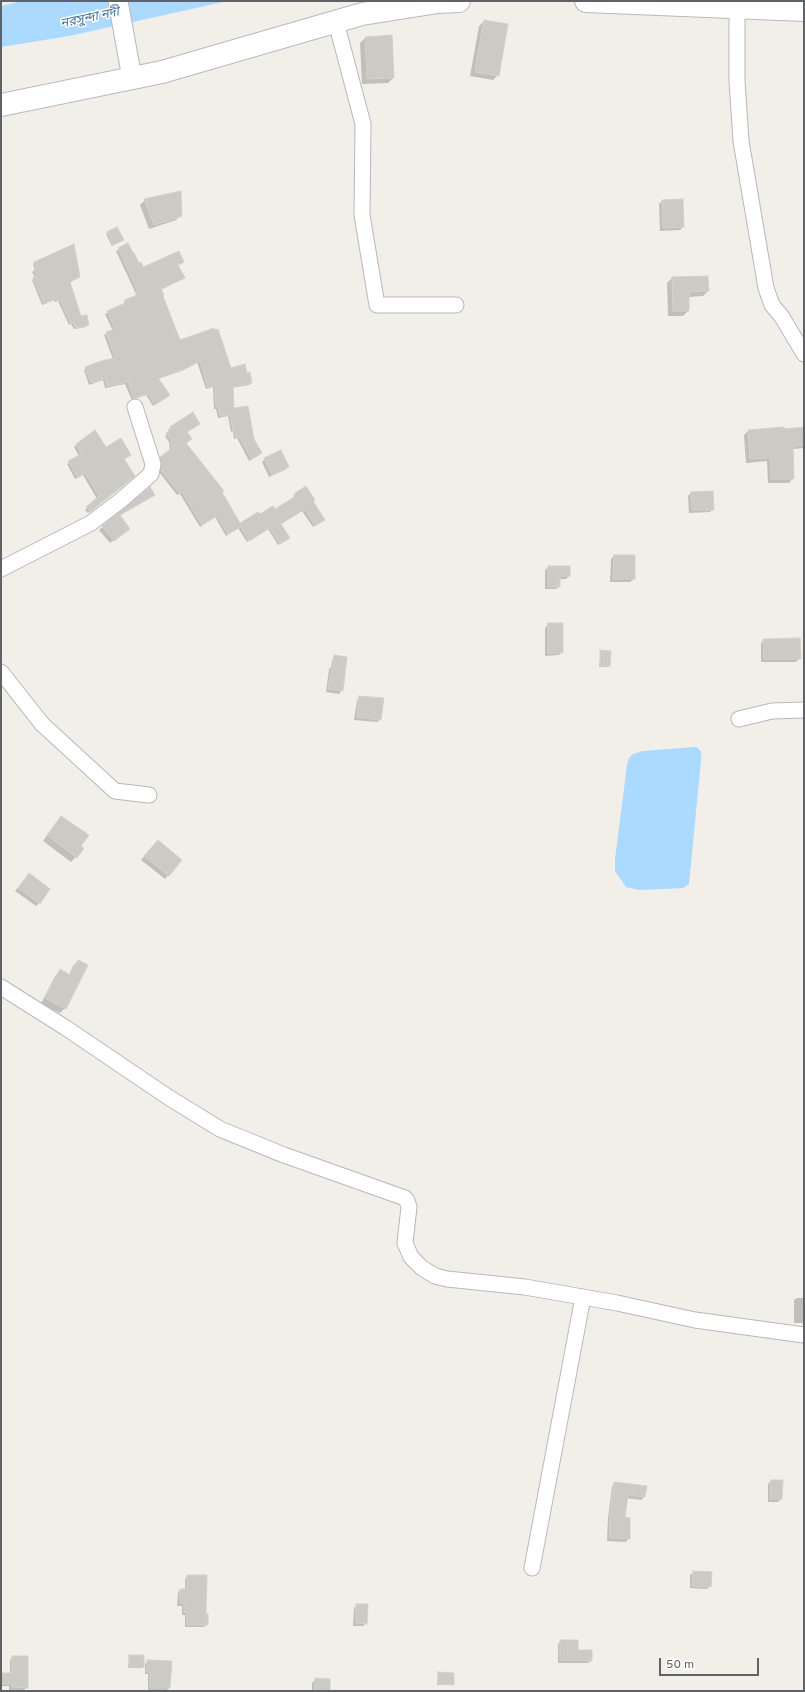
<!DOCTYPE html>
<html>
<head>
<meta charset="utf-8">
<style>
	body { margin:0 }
	#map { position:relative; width:805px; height:1692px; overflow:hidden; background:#f1efe8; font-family:Overpass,sans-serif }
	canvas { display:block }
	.frame { position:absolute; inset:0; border:2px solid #5f6368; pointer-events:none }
	.scale { position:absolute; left:659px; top:1658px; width:100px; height:18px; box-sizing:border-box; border:2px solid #5f6368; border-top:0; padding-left:5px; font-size:12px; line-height:14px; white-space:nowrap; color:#5f6368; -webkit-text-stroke:3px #fff; paint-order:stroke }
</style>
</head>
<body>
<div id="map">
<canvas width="805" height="1692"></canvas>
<div class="frame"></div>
<div class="scale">50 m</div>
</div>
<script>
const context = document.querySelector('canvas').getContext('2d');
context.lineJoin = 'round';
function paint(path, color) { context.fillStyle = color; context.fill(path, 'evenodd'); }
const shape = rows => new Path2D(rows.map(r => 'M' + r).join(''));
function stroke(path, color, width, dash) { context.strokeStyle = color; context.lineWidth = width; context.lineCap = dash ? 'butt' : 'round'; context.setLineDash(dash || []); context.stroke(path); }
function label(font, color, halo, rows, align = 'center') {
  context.font = font + ' Overpass,"Noto Sans Bengali",sans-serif'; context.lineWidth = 3; context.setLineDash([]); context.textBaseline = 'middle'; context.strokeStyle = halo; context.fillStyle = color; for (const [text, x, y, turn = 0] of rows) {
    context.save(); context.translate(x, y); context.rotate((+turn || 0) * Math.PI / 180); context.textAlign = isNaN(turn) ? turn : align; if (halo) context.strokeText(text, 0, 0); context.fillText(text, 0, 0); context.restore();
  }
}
paint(shape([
	[22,1,228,1,69,36,1,47,1,6],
	[695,747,698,748,701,752,701,760,689,884,683,888,662,889,639,890,626,887,615,871,615,859,627,765,629,758,633,754,643,751]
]), '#aadaff');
paint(shape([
	[484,21,498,75,493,80,470,76,479,26],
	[365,38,393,78,388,83,362,84,360,43],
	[145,200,181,215,176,220,149,229,140,205],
	[662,201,683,227,680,230,660,231,659,204],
	[107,233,122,240,112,246,106,234],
	[128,245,143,269,183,262,178,266,184,278,161,290,162,296,179,341,230,369,246,374,251,383,249,385,232,388,233,409,253,439,259,455,249,461,237,438,234,439,233,431,231,432,228,416,218,418,216,409,214,409,213,387,206,389,197,362,184,370,158,379,166,398,153,406,146,395,132,400,125,384,105,388,103,380,89,385,84,370,86,368,113,359,104,335,113,331,105,314,123,305,125,301,135,297,136,294,116,251],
	[35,262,79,277,69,283,81,317,88,325,86,327,74,329,71,324,69,325,58,301,55,302,54,300,42,305,32,280,35,277,32,272,35,270,33,264],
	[707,277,708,291,703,296,688,297,688,311,683,316,668,316,667,283,672,278],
	[804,306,804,328,803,307],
	[192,413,197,425,186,433,185,443,221,492,240,524,275,510,295,499,293,496,295,494,306,488,321,522,313,527,302,511,280,524,286,540,278,545,268,529,247,542,238,528,226,536,215,517,200,527,180,494,177,495,159,472,159,460,170,451,169,442,165,436,170,432,168,430,170,428],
	[804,428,804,448,792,449,793,478,789,483,768,483,767,461,746,463,744,435,748,431,783,430],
	[95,432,105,449,130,455,123,460,131,478,88,513,85,510,97,499,83,475,75,479,67,464,79,456,74,447],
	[265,459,288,467,285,470,269,477,262,462],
	[150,488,151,497,119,516,126,531,110,543,99,530],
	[692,492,713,509,710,512,689,513,688,496],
	[614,556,634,579,630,582,610,582,611,559],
	[549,567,569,576,566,579,559,579,559,586,556,589,545,589,545,570],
	[548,624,562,652,559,655,545,656,545,628],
	[764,640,800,658,796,662,761,662,761,643],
	[601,651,609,666,608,667,599,667],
	[335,657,342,690,339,694,326,692,329,669,331,667,332,660],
	[360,697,380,719,377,722,354,720,357,700],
	[56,823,80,846,76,857,71,862,43,841],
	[155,844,181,860,165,879,141,860],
	[26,878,39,903,36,906,15,891],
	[78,961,65,1008,60,1013,41,1004,55,976,60,971,69,975,73,966],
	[797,1298,804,1298,803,1323,794,1323,794,1300],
	[771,1481,781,1499,778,1502,768,1502,768,1484],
	[615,1483,644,1497,641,1500,626,1498,624,1518,629,1538,626,1542,607,1541,608,1518,612,1486],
	[694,1572,710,1586,707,1589,690,1588,690,1575],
	[188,1576,205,1615,207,1624,204,1627,185,1627,185,1615,182,1615,182,1606,177,1606,178,1592,180,1590,185,1590,185,1579],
	[357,1605,366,1623,363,1626,353,1626,354,1608],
	[561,1641,577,1651,591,1660,588,1663,558,1663,558,1644],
	[129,1656,143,1667,142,1668,128,1668],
	[13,1657,27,1687,24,1690,9,1690,9,1686,1,1686,1,1674,10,1674,10,1660],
	[148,1661,169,1688,167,1690,148,1690,148,1674,145,1674,145,1664],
	[438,1673,453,1684,451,1685,437,1685],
	[316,1679,329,1691,312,1691,312,1683]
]), '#0003');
const building = shape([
	[484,20,508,24,499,76,475,72,484,20],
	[392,35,394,78,367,79,365,37,392,35],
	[181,191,182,216,154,225,144,199,181,191],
	[683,199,684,227,663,228,662,200,683,199],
	[117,227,124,240,113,245,107,232,117,227],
	[128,243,133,253,134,253,139,263,141,262,143,267,179,251,184,262,178,265,185,278,161,289,164,295,163,296,180,340,214,328,215,330,218,329,231,368,245,364,247,373,250,372,252,383,233,387,234,408,248,406,254,439,262,453,252,459,239,437,236,437,235,430,233,430,230,415,220,416,218,407,216,407,215,385,208,388,200,361,187,368,158,378,170,395,155,405,148,394,134,398,128,382,107,386,105,378,91,383,85,367,101,361,115,358,106,332,115,329,107,311,125,303,124,300,137,295,136,293,138,292,118,248,128,243],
	[74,244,80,277,70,282,81,316,87,315,89,325,76,328,73,323,71,324,60,300,57,301,56,299,44,304,33,277,37,276,34,269,37,268,34,262,74,244],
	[708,276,709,291,689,292,689,311,673,311,672,277,708,276],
	[193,412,200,424,187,432,192,439,186,443,224,491,222,492,240,523,258,512,260,514,273,506,275,509,296,496,295,493,306,486,315,500,313,501,325,520,315,526,305,509,281,524,290,538,280,544,270,528,249,541,241,527,228,534,217,516,202,525,182,492,180,494,161,470,160,457,172,448,171,440,166,433,171,429,170,427,193,412],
	[784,427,784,429,804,427,804,445,793,446,794,479,771,479,771,458,750,459,748,430,784,427],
	[95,430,106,447,121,438,131,455,124,459,135,476,90,512,86,507,99,496,85,473,78,478,68,461,81,454,76,444,95,430],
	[281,450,289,467,272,475,264,458,281,450],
	[150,487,155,495,120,515,130,529,114,541,102,526,150,487],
	[713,491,714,510,692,510,691,492,713,491],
	[614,555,635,555,635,579,613,579,614,555],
	[548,566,570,566,570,576,560,576,560,587,548,587,548,566],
	[548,623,563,623,563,653,548,653,548,623],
	[800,638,801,659,764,659,763,639,800,638],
	[600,650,611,651,610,666,600,666,600,650],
	[334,655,347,657,343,691,328,689,334,655],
	[359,696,384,698,381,720,357,717,359,696],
	[61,816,89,835,81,846,84,848,77,858,47,835,61,816],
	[158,840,182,860,169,876,144,856,158,840],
	[29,873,50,889,40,904,18,888,29,873],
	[78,960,88,965,66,1009,45,998,60,969,70,975,78,960],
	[771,1480,783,1480,782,1499,770,1499,771,1480],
	[614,1482,647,1486,645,1497,628,1495,625,1517,630,1518,630,1539,610,1538,610,1514,614,1482],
	[693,1571,712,1572,711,1587,692,1586,693,1571],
	[187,1575,207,1575,206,1614,208,1614,208,1625,187,1625,187,1612,184,1612,184,1603,180,1603,180,1589,187,1589,187,1575],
	[356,1604,368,1604,367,1624,356,1623,356,1604],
	[560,1640,578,1640,578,1650,592,1650,592,1661,560,1660,560,1640],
	[129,1655,144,1655,144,1667,129,1667,129,1655],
	[12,1656,28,1656,28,1688,12,1687,12,1684,1,1684,1,1673,12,1673,12,1656],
	[147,1660,172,1661,170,1688,150,1688,150,1672,147,1672,147,1660],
	[438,1672,454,1673,454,1685,438,1684,438,1672],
	[315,1678,330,1679,330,1691,315,1691,315,1678]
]);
paint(building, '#cccac5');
stroke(building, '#d6d1c6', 1);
const minor = shape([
	[737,7,737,81,741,141,766,288,772,305,782,317,804,354],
	[336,22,363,124,362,215,377,305,456,305],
	[1,569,91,523,120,501,151,474,153,464,135,407],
	[1,672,42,724,115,791,149,795],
	[739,719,772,711,804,710],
	[1,987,66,1028,168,1097,220,1129,284,1155,405,1198,407,1201,409,1207,405,1243,411,1257,422,1268,435,1276,447,1279,525,1287,617,1303,695,1320,804,1335],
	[532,1568,583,1297]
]);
const tertiary = shape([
	[118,1,132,78]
]);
const secondary = shape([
	[586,1,804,10],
	[1,105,162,72,362,14,438,2,459,1]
]);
stroke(minor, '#b5b8bc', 17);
stroke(tertiary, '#b5b8bc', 21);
stroke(secondary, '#b6babf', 24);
stroke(minor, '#fff', 15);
stroke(tertiary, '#fff', 19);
stroke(secondary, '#fff', 22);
label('italic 13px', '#4174aa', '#fff', [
	["নরসুন্দা নদী",90,19,-12]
]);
</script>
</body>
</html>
